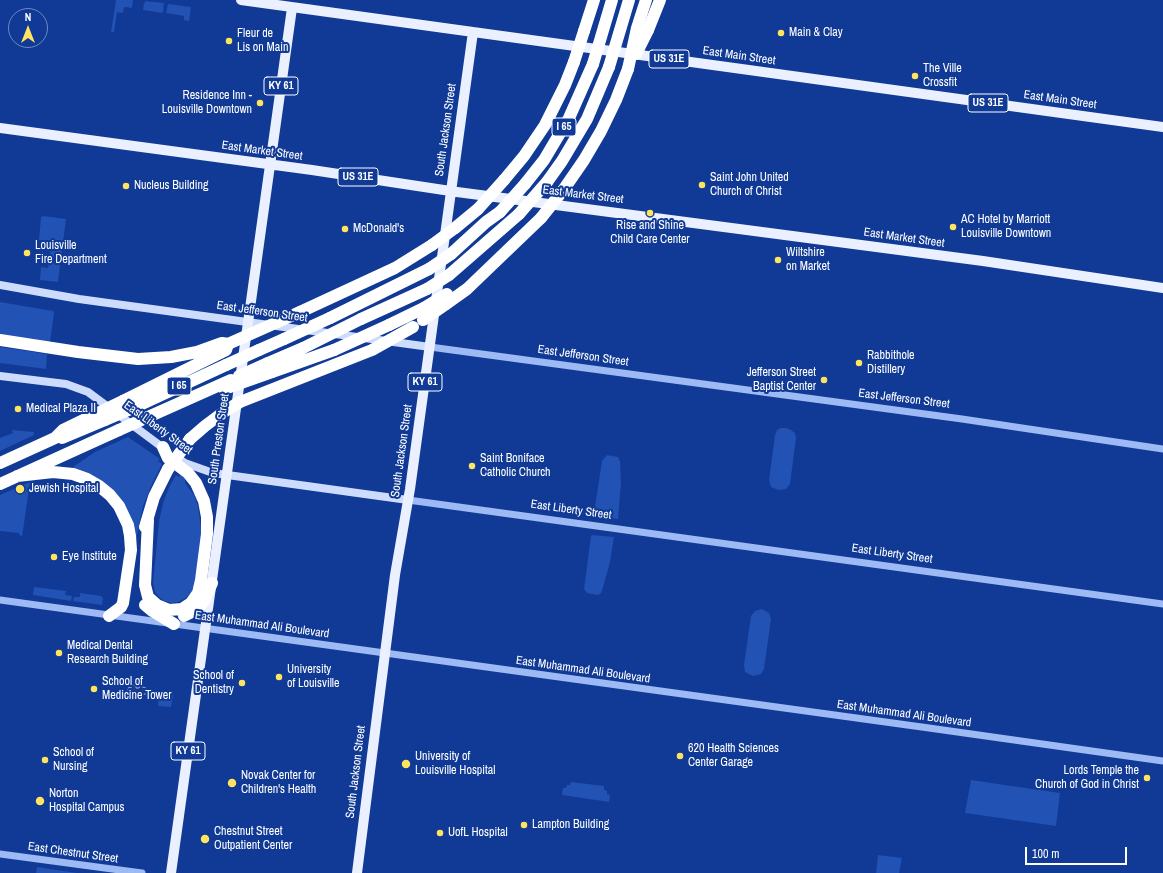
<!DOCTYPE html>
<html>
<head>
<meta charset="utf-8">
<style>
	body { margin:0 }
	#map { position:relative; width:1163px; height:873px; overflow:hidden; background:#103a95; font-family:"Archivo Narrow",sans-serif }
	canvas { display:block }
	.north { position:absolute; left:8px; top:8px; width:40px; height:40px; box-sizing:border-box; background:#103a95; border:1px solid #7089bf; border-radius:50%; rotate:0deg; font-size:11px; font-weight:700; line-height:16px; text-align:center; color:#fff }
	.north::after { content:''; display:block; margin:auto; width:14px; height:18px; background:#ffe460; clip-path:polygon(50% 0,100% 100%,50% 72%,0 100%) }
	.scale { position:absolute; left:1025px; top:847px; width:102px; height:18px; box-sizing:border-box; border:2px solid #fff; border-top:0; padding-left:5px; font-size:12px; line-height:14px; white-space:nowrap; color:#fff; -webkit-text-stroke:3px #103a95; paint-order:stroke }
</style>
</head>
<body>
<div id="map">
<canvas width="1163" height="873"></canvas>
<div class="north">N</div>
<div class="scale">100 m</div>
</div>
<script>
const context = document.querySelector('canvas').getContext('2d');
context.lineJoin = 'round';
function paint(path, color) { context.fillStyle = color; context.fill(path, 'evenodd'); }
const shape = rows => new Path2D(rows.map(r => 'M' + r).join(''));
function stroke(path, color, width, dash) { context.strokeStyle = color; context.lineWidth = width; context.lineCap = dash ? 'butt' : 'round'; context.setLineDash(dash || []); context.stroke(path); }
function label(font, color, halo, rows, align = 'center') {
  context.font = font + ' "Archivo Narrow",sans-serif'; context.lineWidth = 4; context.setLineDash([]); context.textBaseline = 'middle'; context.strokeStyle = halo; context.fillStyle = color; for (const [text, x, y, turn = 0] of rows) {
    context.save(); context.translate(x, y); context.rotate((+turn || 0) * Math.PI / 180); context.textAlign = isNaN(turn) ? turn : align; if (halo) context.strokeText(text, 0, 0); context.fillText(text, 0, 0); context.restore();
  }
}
paint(shape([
	[116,0,133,0,132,8,124,7,123,13,117,12,114,32,111,32],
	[145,1,164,3,163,13,143,10,144,3,145,3],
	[168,4,191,7,189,21,184,20,184,16,166,13],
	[43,216,66,219,58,282,40,280,41,267,48,268,52,242,39,240,41,217],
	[0,302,53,311,54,313,50,342,0,335],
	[0,347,47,354,46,369,0,363],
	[781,428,786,428,791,430,795,433,796,438,790,484,786,489,778,490,771,487,769,480,775,435,777,430],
	[12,430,34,432,34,435,0,451,0,438,13,433],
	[128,437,160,459,158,461,162,464,152,484,143,506,134,550,132,523,73,467,95,452],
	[607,455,618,457,620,461,621,483,618,519,597,516,594,513,602,461],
	[182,471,185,476,185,483,194,495,198,506,201,528,201,544,194,587,192,591,186,598,178,602,171,603,164,601,159,597,155,592,153,583,159,521,164,500,170,485,176,475,179,477],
	[30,482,22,537,18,533,0,531,0,495],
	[593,535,614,537,610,562,604,584,601,593,598,595,587,593,584,589,591,536],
	[34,587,66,591,65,595,72,596,71,601,33,595],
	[80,593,101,596,103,598,102,605,73,601,74,597,80,597],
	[762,609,769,613,771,619,764,669,761,674,753,676,745,672,744,665,751,616,755,611],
	[159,693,173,695,171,707,158,706],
	[971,780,1060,793,1056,826,965,813],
	[571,782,604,786,604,790,607,791,607,794,610,795,609,802,562,795,563,788,566,788,567,785,570,785],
	[878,855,902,858,899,873,876,873],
	[37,867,77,873,36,873]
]), '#2152b4');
const water = shape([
	[132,685,136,685,136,688,139,688,140,686,148,689,147,694,141,694,140,699,137,699,138,695,134,695,134,696,126,695,129,687,131,688,132,685]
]);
paint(water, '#1c3c81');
stroke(water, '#8fb3f8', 1);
stroke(shape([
	[430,347,962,419,1163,449],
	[408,500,1163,604],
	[0,600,929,728,1163,761],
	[0,854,142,873]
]), '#9dbaf4', 7);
stroke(shape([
	[0,285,79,299,430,347],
	[0,376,66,384,88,392,166,450],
	[177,458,185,463,213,473,408,500]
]), '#cddcfd', 8);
stroke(shape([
	[241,0,1163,127],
	[0,128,312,170,457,192,983,261,1163,288],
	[171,873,292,8],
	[357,873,395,575,410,489,473,32]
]), '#eaf0ff', 10);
stroke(shape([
	[648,30,660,0],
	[584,31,594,0],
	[504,180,524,156,545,125,565,85,574,62],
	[547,182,562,161,587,119,609,67],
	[525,184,544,160,569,118,593,64],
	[564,189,584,160,601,131,616,100,628,69],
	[455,228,478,209],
	[451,254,486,222,500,212],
	[449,275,519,214],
	[446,304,467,289,541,218],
	[300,312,395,268,432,245],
	[330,318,429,269],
	[361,319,427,289],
	[389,325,424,308],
	[0,340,78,352,138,359,171,357,197,352,222,343,228,344,226,350,123,401],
	[259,350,284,339],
	[268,363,303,348],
	[272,372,334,350],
	[133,408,226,365],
	[148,417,231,380],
	[62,438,105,420],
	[190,439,205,426,225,411],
	[0,463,55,438,63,430,96,414],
	[17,476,53,472,73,474,87,479,99,486,110,495,119,506,128,525,130,536,131,550,123,603,121,607,109,616],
	[0,484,119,430],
	[148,520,145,585,148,597,157,605,169,610,182,609,191,603,198,593,201,580,207,534,207,517,204,501,196,483,188,473,168,458,163,447],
	[145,527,154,497,168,469],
	[145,605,151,610,174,624],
	[184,616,196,610,200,606,204,601,212,583]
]), '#fff', 12);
stroke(shape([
	[636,54,648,30],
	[574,62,584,31],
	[593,64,612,0],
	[609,67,629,0],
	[628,69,637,28,646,0],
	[478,209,504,180],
	[500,212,525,184],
	[519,214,547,182],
	[541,218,564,189],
	[432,245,455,228],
	[429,269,451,254],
	[427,289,449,275],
	[424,308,447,294],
	[423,320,446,304],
	[284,339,330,318],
	[228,344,300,312],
	[303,348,361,319],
	[334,350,389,325],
	[226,365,259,350],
	[239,376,268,363],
	[224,389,272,372],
	[225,411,240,402,372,350,413,327],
	[96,414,123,401],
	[105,420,133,408],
	[119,430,148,417],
	[168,469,190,439]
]), '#fff', 12);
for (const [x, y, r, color] of [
	[781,33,4,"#ffe460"],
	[229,41,4,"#ffe460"],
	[915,76,4,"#ffe460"],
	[260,103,4,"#ffe460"],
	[702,185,4,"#ffe460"],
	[126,186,4,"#ffe460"],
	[650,213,4,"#ffe460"],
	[953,227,4,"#ffe460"],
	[345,229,4,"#ffe460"],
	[27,253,4,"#ffe460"],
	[778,260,4,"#ffe460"],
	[859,363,4,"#ffe460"],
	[824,380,4,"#ffe460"],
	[18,409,4,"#ffe460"],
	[472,466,4,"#ffe460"],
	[20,489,5,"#ffe460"],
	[54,557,4,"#ffe460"],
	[59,653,4,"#ffe460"],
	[279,677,4,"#ffe460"],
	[242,683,4,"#ffe460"],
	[94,689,4,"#ffe460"],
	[680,756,4,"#ffe460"],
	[45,760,4,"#ffe460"],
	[406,764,5,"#ffe460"],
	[1147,778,4,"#ffe460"],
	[232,783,5,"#ffe460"],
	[40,801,5,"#ffe460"],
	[524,825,4,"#ffe460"],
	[440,833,4,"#ffe460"],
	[205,839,5,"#ffe460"]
]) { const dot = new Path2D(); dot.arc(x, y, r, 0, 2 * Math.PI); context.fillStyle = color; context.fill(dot); stroke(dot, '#103a95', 1.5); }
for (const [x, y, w] of [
	[669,59,40],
	[281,86,34],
	[988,103,40],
	[564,127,24],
	[358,177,40],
	[425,382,34],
	[179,386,24],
	[188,751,34]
]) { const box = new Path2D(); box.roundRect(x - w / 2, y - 9, w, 18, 3); context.fillStyle = '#103a95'; context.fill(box); stroke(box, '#fff', 1); }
label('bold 11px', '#fff', null, [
	["US 31E",669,59],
	["KY 61",281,86],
	["US 31E",988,103],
	["I 65",564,127],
	["US 31E",358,177],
	["KY 61",425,382],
	["I 65",179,386],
	["KY 61",188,751]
]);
label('12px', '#fff', '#103a95', [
	["Main & Clay",789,33],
	["Fleur de",237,34],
	["Lis on Main",237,48],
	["The Ville",923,69],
	["Crossfit",923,83],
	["Residence Inn -",252,96,"right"],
	["Louisville Downtown",252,110,"right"],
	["Saint John United",710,178],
	["Church of Christ",710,192],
	["Nucleus Building",134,186],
	["AC Hotel by Marriott",961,220],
	["Louisville Downtown",961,234],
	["Rise and Shine",650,226,"center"],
	["Child Care Center",650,240,"center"],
	["McDonald's",353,229],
	["Louisville",35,246],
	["Fire Department",35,260],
	["Wiltshire",786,253],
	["on Market",786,267],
	["Rabbithole",867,356],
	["Distillery",867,370],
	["Jefferson Street",816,373,"right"],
	["Baptist Center",816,387,"right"],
	["Medical Plaza II",26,409],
	["Saint Boniface",480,459],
	["Catholic Church",480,473],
	["Jewish Hospital",29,489],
	["Eye Institute",62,557],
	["Medical Dental",67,646],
	["Research Building",67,660],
	["University",287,670],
	["of Louisville",287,684],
	["School of",234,676,"right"],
	["Dentistry",234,690,"right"],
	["School of",102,682],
	["Medicine Tower",102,696],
	["620 Health Sciences",688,749],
	["Center Garage",688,763],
	["School of",53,753],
	["Nursing",53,767],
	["University of",415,757],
	["Louisville Hospital",415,771],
	["Lords Temple the",1139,771,"right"],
	["Church of God in Christ",1139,785,"right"],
	["Novak Center for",241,776],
	["Children's Health",241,790],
	["Norton",49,794],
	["Hospital Campus",49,808],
	["Lampton Building",532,825],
	["Chestnut Street",214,832],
	["Outpatient Center",214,846],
	["UofL Hospital",448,833]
], 'left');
label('12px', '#fff', '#103a95', [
	["East Main Street",739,56,8],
	["East Main Street",1060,100,8],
	["South Jackson Street",446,130,-82],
	["East Market Street",262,151,8],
	["East Market Street",583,195,7],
	["East Market Street",904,238,8],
	["East Jefferson Street",262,312,8],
	["East Jefferson Street",583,356,8],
	["East Jefferson Street",904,399,7],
	["East Liberty Street",158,428,36],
	["South Preston Street",219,439,-82],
	["South Jackson Street",402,451,-82],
	["East Liberty Street",571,510,8],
	["East Liberty Street",892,554,8],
	["East Muhammad Ali Boulevard",262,625,8],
	["East Muhammad Ali Boulevard",583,670,8],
	["East Muhammad Ali Boulevard",904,714,8],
	["South Jackson Street",356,772,-83],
	["East Chestnut Street",73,853,8]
]);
</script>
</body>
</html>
